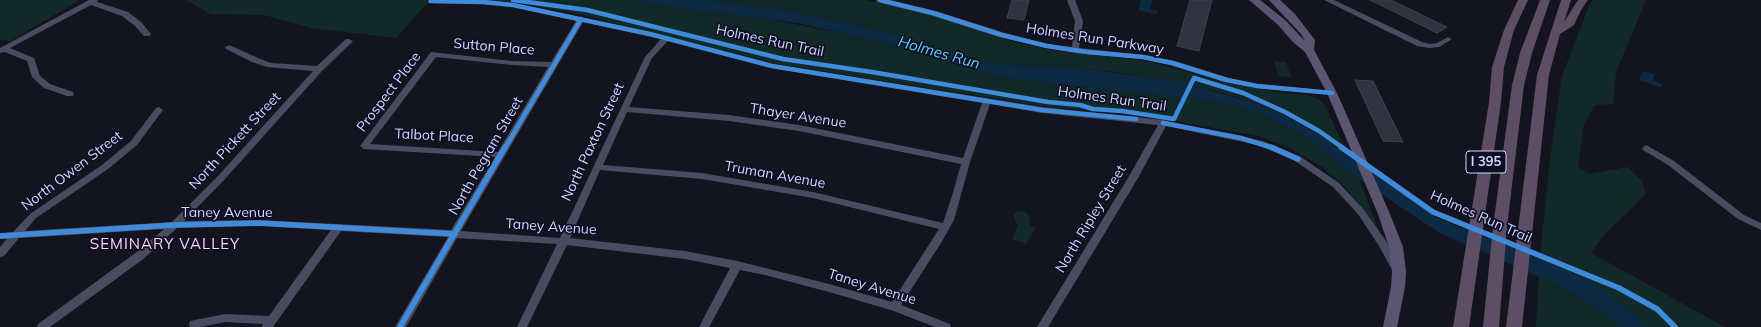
<!DOCTYPE html>
<html>
<head>
<meta charset="utf-8">
<style>
	body { margin:0 }
	canvas { display:block; background:#14141f }
</style>
</head>
<body>
<canvas width="1761" height="327"></canvas>
<script>
const context = document.querySelector('canvas').getContext('2d');
context.lineJoin = 'round';
function paint(path, color) { context.fillStyle = color; context.fill(path, 'evenodd'); }
const shape = rows => new Path2D(rows.map(r => 'M' + r).join(''));
function stroke(path, color, width, dash) { context.strokeStyle = color; context.lineWidth = width; context.lineCap = dash ? 'butt' : 'round'; context.setLineDash(dash || []); context.stroke(path); }
function label(font, color, halo, rows, align = 'center') {
  context.font = font + ' Mulish,sans-serif'; context.lineWidth = 3.5; context.setLineDash([]); context.textBaseline = 'middle'; context.strokeStyle = halo; context.fillStyle = color; for (const [text, x, y, turn = 0] of rows) {
    context.save(); context.translate(x, y); context.rotate((+turn || 0) * Math.PI / 180); context.textAlign = isNaN(turn) ? turn : align; if (halo) context.strokeText(text, 0, 0); context.fillText(text, 0, 0); context.restore();
  }
}
paint(shape([
	[0,0,80,0,10,41,0,39],
	[186,0,430,0,396,38,311,28,264,15,211,14],
	[485,0,632,0,690,11,769,19,850,35,904,48,983,73,1012,79,1203,100,1230,105,1263,115,1302,135,1359,179,1379,231,1344,185,1322,167,1290,148,1258,136,1148,116,1049,107,778,64,575,13,513,2],
	[711,0,865,0,920,11,1018,43,1056,51,1146,61,1231,84,1283,93,1309,95,1318,99,1325,105,1348,156,1323,138,1299,123,1262,105,1213,90,1122,73,1079,68,1011,65,970,59,931,45,884,31,786,10],
	[1593,0,1646,0,1616,72,1613,104,1595,105,1584,124,1578,167,1590,174,1627,167,1642,181,1646,194,1603,236,1591,253,1725,327,1536,327,1541,248,1550,159,1562,76,1589,6],
	[1274,61,1286,62,1291,77,1279,76],
	[1019,211,1025,212,1029,216,1030,226,1035,228,1026,244,1012,239,1018,225,1014,218,1014,214]
]), '#122a27');
paint(shape([
	[632,0,711,0,786,10,884,31,931,45,970,59,1011,65,1079,68,1182,82,1261,105,1299,123,1323,138,1437,218,1570,271,1604,289,1649,327,1619,327,1608,315,1566,289,1438,232,1359,179,1302,135,1263,115,1230,105,1203,100,1012,79,983,73,904,48,803,24,769,19,690,11],
	[1136,0,1153,0,1150,9,1158,11,1157,14,1138,10,1141,1],
	[1642,71,1654,74,1653,80,1662,84,1661,87,1639,80]
]), '#0e2942');
const building = shape([
	[1012,0,1029,0,1024,20,1007,18,1012,0],
	[1190,0,1212,0,1199,51,1177,46,1190,0],
	[1370,0,1391,0,1447,27,1437,33,1370,0],
	[1355,80,1373,81,1403,142,1383,141,1355,80]
]);
paint(building, '#323241');
stroke(building, '#3e3f53', 1);
paint(shape([
	[89,0,98,0,97,2,128,12,141,22,151,34,150,36,144,36,135,26,122,16,91,5,10,48,34,58,40,76,50,84,73,92,74,94,73,96,67,96,44,88,32,77,27,61,5,52,0,53,0,48,89,0],
	[428,0,485,0,513,3,650,32,772,64,1042,107,1163,120,1263,141,1301,157,1339,183,1364,210,1386,241,1400,265,1399,268,1395,269,1391,268,1379,246,1358,214,1333,187,1295,161,1258,145,1166,126,1138,178,1048,327,1037,327,1128,178,1158,125,1042,113,990,104,970,162,954,220,941,243,901,305,950,324,951,327,935,327,891,310,829,292,765,275,740,270,709,327,699,327,730,268,685,259,567,245,527,327,517,327,557,244,457,238,406,327,395,327,448,237,341,231,273,327,262,327,263,324,225,322,200,327,190,327,189,324,190,321,225,314,269,316,331,230,259,226,177,228,142,260,50,327,37,327,38,324,134,254,164,229,19,238,4,256,0,257,0,247,7,239,0,239,0,233,13,232,30,214,102,165,131,141,156,108,159,107,163,110,137,145,108,169,36,218,25,231,172,222,218,176,313,71,267,67,252,62,226,49,225,47,229,45,258,58,271,63,317,66,346,39,349,39,353,41,322,71,224,180,184,221,259,220,451,230,495,157,364,149,360,146,431,52,512,61,551,62,576,21,513,7,483,4,431,3,428,3,428,0],
	[583,22,661,39,645,57,560,238,461,231,583,22],
	[668,41,772,68,982,103,963,158,799,125,729,115,629,107,652,58,668,41],
	[436,57,512,65,548,67,498,152,370,144,436,57],
	[627,112,729,121,799,131,961,164,952,196,943,223,813,192,702,173,603,165,627,112],
	[600,170,702,179,755,188,813,198,939,229,892,302,829,284,737,261,685,251,570,238,600,170],
	[876,0,889,0,936,11,1005,33,1047,44,1072,47,1075,21,1067,0,1075,0,1083,21,1079,48,1143,55,1175,61,1229,78,1257,84,1332,91,1336,93,1332,95,1257,88,1224,82,1170,65,1143,59,1075,53,1047,48,999,37,930,15,877,2,876,0],
	[1324,0,1334,0,1422,42,1430,44,1437,43,1448,37,1452,39,1439,47,1430,48,1417,46,1324,0],
	[1646,145,1674,161,1744,215,1761,223,1761,230,1738,219,1668,165,1643,150,1642,148,1646,145]
]), '#494b60');
paint(shape([
	[1249,0,1260,0,1285,20,1305,41,1301,34,1269,0,1280,0,1295,14,1315,40,1314,50,1337,93,1390,214,1403,247,1406,272,1405,287,1397,327,1383,327,1391,287,1392,272,1389,247,1378,214,1327,93,1305,52,1294,43,1277,24,1249,0]
]), '#5b5572');
paint(shape([
	[1518,0,1528,0,1514,30,1504,67,1501,102,1469,327,1453,327,1489,102,1492,67,1504,30,1518,0],
	[1540,0,1550,0,1532,53,1524,85,1507,227,1499,327,1483,327,1493,227,1512,85,1520,53,1540,0],
	[1561,0,1571,0,1564,22,1578,0,1588,0,1581,10,1574,25,1560,34,1549,75,1522,327,1506,327,1537,75,1561,0]
]), '#5d4d65');
stroke(shape([
	[513,0,587,10,783,59,872,72,1048,102,1080,105,1093,109,1122,111,1174,119,1194,78,1243,93,1285,112,1319,131,1343,148],
	[880,0,933,13,1002,35,1047,46,1087,52,1143,57,1172,63,1227,80,1257,86,1332,93],
	[431,1,483,2,513,5,650,34,772,66,1042,110,1136,119],
	[1163,123,1241,138,1273,148],
	[505,148,581,19]
]), '#408adc', 4.5);
stroke(shape([
	[1271,147,1298,159],
	[1341,147,1433,212,1619,288,1657,309,1675,327],
	[0,236,175,225,259,223,455,234],
	[400,327,505,147]
]), '#408adc', 5.5);
for (const [x, y, w] of [
	[1486,162,40]
]) { const box = new Path2D(); box.roundRect(x - w / 2, y - 11, w, 22, 3); context.fillStyle = '#0f0f24'; context.fill(box); stroke(box, '#d3d5fe', 1); }
label('bold 13px', '#d3d5fe', null, [
	["I 395",1486,162]
]);
label('14px', '#d3d5fe', '#0f0f24', [
	["Holmes Run Parkway",1095,39,9],
	["Holmes Run Trail",770,41,12],
	["Sutton Place",494,47,5],
	["Prospect Place",389,92,-53],
	["Holmes Run Trail",1112,99,8],
	["Thayer Avenue",798,116,9],
	["Talbot Place",434,136,3],
	["North Pickett Street",235,141,-47],
	["North Paxton Street",593,142,-65],
	["North Pegram Street",486,156,-60],
	["North Owen Street",72,171,-37],
	["Truman Avenue",775,175,10],
	["Taney Avenue",227,213],
	["Holmes Run Trail",1481,217,24],
	["North Ripley Street",1091,219,-59],
	["Taney Avenue",551,227,4],
	["Taney Avenue",872,287,17]
]);
label('italic 15px', '#63cffc', '#0f0f24', [
	["Holmes Run",939,53,16]
]);
context.letterSpacing = '1px';
label('15px', '#fed5f6', '#0f0f24', [
	["SEMINARY VALLEY",165,244]
]);
context.letterSpacing = '0px';
</script>
</body>
</html>
